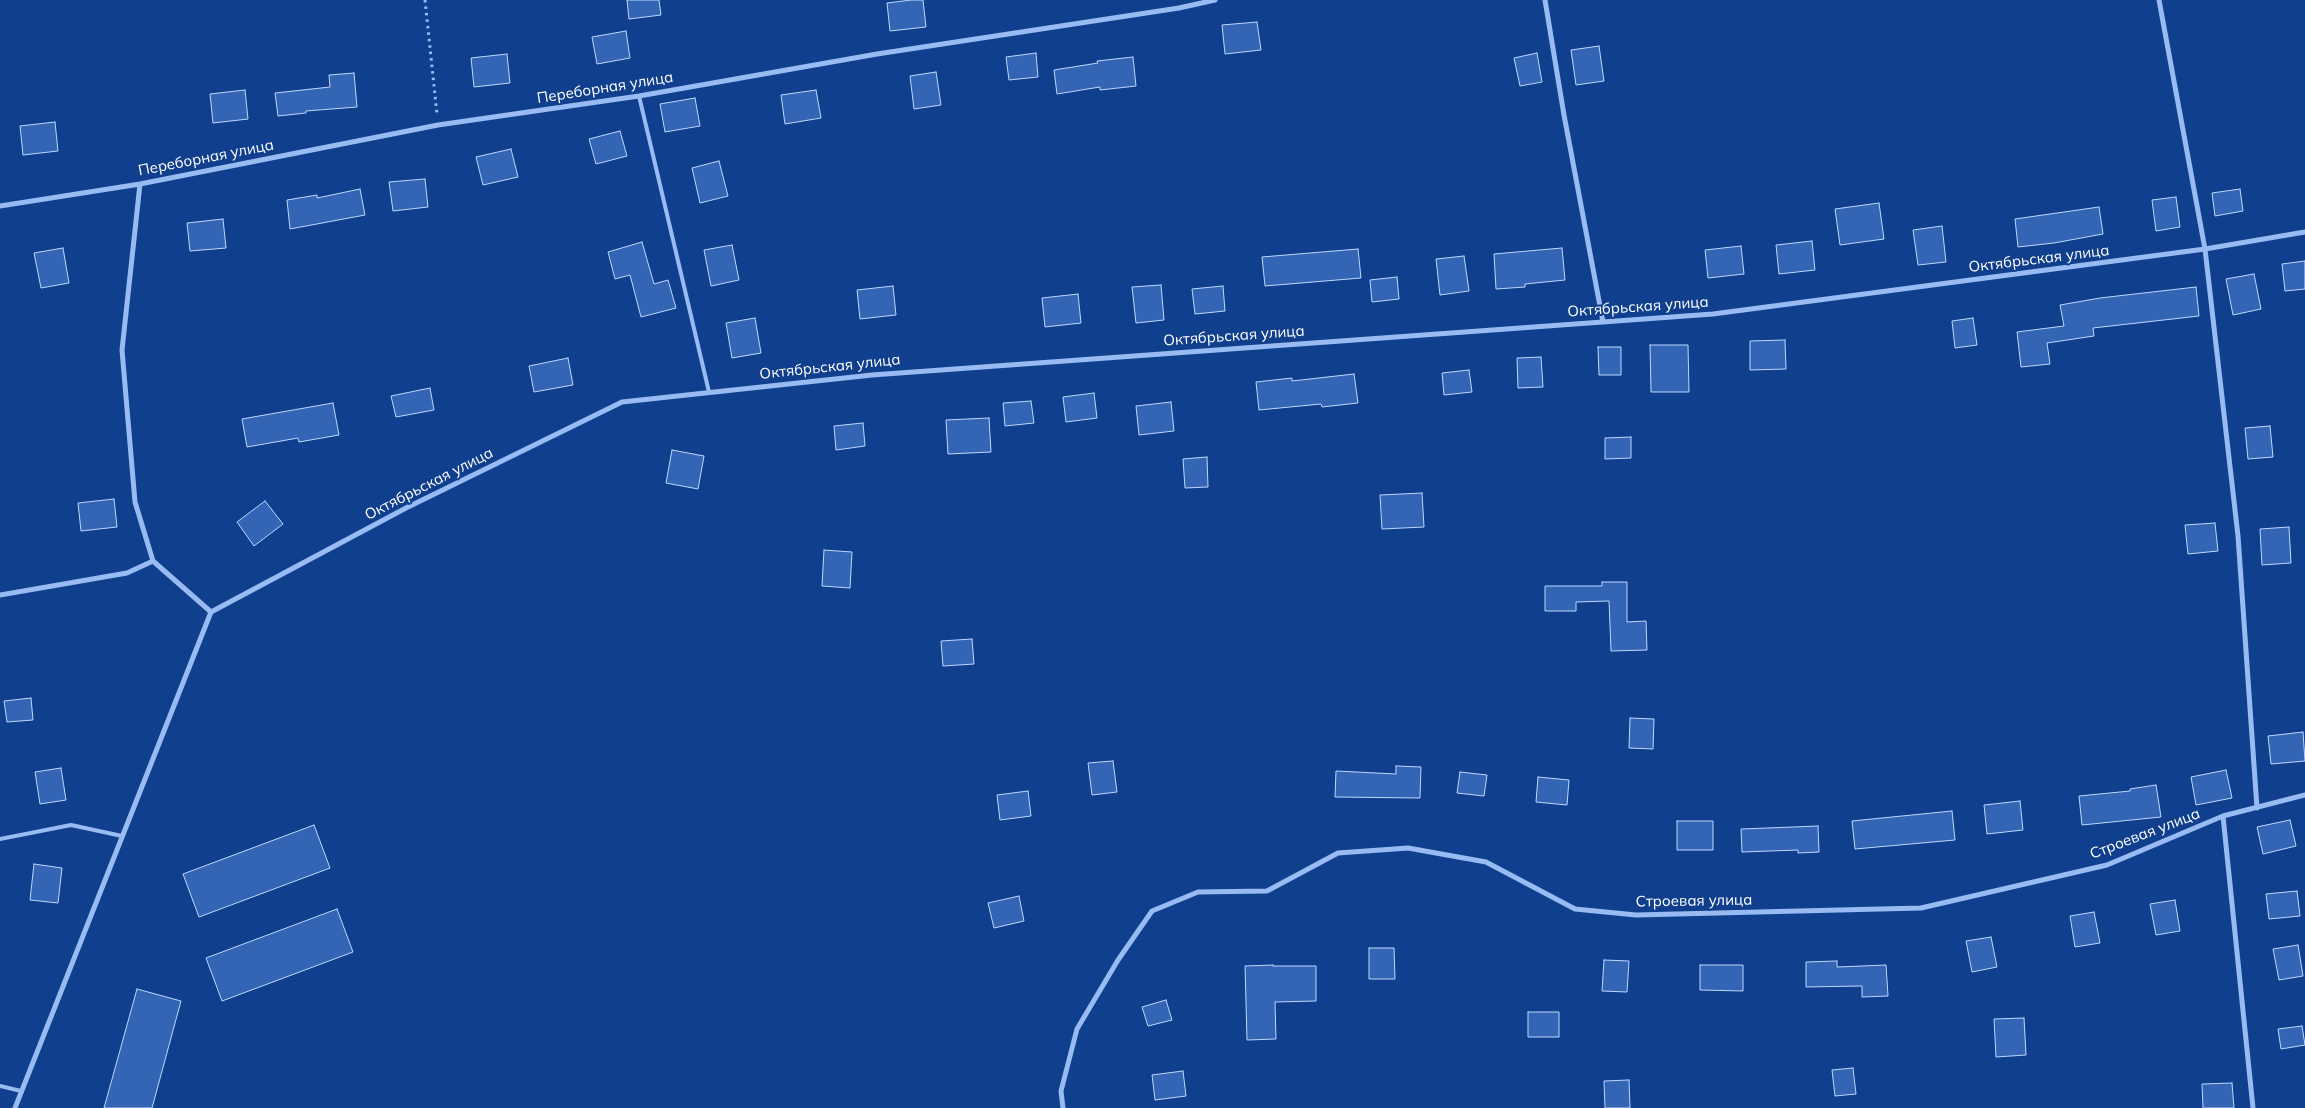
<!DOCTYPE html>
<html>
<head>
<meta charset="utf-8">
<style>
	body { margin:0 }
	canvas { display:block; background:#103f8d }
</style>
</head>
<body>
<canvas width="2305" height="1108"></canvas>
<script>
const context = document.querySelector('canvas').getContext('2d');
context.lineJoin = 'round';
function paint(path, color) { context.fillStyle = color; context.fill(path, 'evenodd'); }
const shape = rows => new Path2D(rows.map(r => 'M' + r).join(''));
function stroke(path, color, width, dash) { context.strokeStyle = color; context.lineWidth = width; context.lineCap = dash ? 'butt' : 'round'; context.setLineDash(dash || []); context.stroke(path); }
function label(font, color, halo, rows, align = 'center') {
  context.font = font + ' Mulish,sans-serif'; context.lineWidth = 4; context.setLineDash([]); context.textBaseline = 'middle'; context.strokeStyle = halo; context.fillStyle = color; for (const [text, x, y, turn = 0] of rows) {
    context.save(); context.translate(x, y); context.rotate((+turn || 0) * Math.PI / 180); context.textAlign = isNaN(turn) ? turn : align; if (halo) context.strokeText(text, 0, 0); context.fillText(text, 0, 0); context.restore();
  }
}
const building = shape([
	[627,0,659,0,661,15,629,19,627,0],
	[911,0,923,0,926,27,890,31,887,3,911,0],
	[1257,22,1261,50,1225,54,1222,25,1257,22],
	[626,31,630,58,597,64,592,37,626,31],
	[1599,46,1604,81,1576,85,1571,50,1599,46],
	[1036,53,1038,77,1009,80,1006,57,1036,53],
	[1537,53,1542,82,1520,86,1514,58,1537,53],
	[507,54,510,83,474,87,471,58,507,54],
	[1133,57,1136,86,1100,90,1100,87,1057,94,1054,70,1098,63,1097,61,1133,57],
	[936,72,941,105,914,109,910,76,936,72],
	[354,73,357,107,306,111,306,113,278,116,275,93,330,87,329,75,354,73],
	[245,90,248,119,213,123,210,94,245,90],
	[816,90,821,118,785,124,781,95,816,90],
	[695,98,700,126,665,132,660,104,695,98],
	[55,122,58,151,23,155,20,126,55,122],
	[620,131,627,156,596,164,589,139,620,131],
	[511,149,518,177,483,185,476,157,511,149],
	[719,161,728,196,700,203,692,168,719,161],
	[425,179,428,207,393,211,389,182,425,179],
	[360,189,365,215,290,229,287,200,317,195,317,198,360,189],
	[2240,189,2243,211,2215,216,2212,193,2240,189],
	[2176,197,2180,227,2156,231,2152,200,2176,197],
	[1879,203,1884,239,1840,245,1835,209,1879,203],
	[2099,207,2103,234,2054,243,2018,247,2015,219,2099,207],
	[223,219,226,248,190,251,187,223,223,219],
	[1942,226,1946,262,1918,265,1913,230,1942,226],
	[1812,241,1815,270,1779,274,1776,245,1812,241],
	[642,242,654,284,668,280,676,308,641,317,630,275,615,279,608,252,642,242],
	[732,245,739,280,711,286,704,250,732,245],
	[1741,246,1744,274,1708,278,1705,250,1741,246],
	[63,248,69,283,41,288,34,253,63,248],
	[1562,248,1565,280,1525,284,1525,287,1496,289,1494,254,1562,248],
	[1358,249,1361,278,1265,286,1262,257,1358,249],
	[1464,256,1469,291,1440,295,1436,259,1464,256],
	[2305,261,2305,289,2285,291,2282,264,2305,261],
	[2254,274,2261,309,2233,315,2226,279,2254,274],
	[1397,277,1399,299,1372,302,1370,280,1397,277],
	[1161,285,1164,320,1136,323,1132,287,1161,285],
	[893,286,896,315,860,319,857,290,893,286],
	[1223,286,1225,311,1195,314,1192,289,1223,286],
	[2196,287,2199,316,2093,328,2094,336,2047,343,2050,364,2021,367,2017,332,2064,326,2060,305,2100,298,2196,287],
	[1078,294,1081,323,1045,327,1042,298,1078,294],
	[755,318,761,353,732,358,726,323,755,318],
	[1973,318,1977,345,1955,348,1952,321,1973,318],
	[1785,340,1786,369,1750,370,1750,341,1785,340],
	[1650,345,1688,345,1689,392,1651,392,1650,345],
	[1598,347,1621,347,1621,375,1599,375,1598,347],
	[1541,357,1543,387,1518,388,1517,358,1541,357],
	[568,358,573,385,534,392,529,366,568,358],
	[1469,370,1472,392,1444,395,1442,373,1469,370],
	[1354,374,1358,403,1322,407,1321,404,1259,410,1256,382,1292,378,1292,381,1354,374],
	[430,388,434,410,396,417,391,396,430,388],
	[1094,393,1097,418,1066,422,1063,397,1094,393],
	[1031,401,1034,423,1005,426,1003,403,1031,401],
	[1171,402,1174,431,1139,435,1136,406,1171,402],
	[333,403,339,435,299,442,298,438,247,447,242,419,333,403],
	[989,418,991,452,948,454,946,420,989,418],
	[863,423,865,446,836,450,834,426,863,423],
	[2270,426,2273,457,2248,459,2245,428,2270,426],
	[1631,437,1631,458,1605,459,1605,438,1631,437],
	[672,450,704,456,698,489,666,483,672,450],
	[1207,457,1208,487,1185,488,1183,459,1207,457],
	[1422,493,1424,527,1382,529,1380,495,1422,493],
	[114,499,117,527,81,531,78,503,114,499],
	[265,501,283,524,254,546,237,522,265,501],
	[2215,523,2218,551,2188,554,2185,525,2215,523],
	[2289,527,2291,563,2262,565,2260,529,2289,527],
	[824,550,852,552,850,588,822,586,824,550],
	[1602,582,1627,582,1627,622,1646,621,1647,650,1611,651,1609,601,1576,602,1576,611,1545,611,1545,586,1602,586,1602,582],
	[972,639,974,664,943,666,941,641,972,639],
	[31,698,33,720,7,722,4,701,31,698],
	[1630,718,1654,719,1653,749,1629,748,1630,718],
	[2303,732,2305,761,2271,764,2268,736,2303,732],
	[1113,761,1117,792,1092,795,1088,763,1113,761],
	[1396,766,1421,767,1420,798,1335,797,1336,771,1396,774,1396,766],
	[61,768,66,800,40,804,35,772,61,768],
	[2226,770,2232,798,2196,805,2191,777,2226,770],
	[1460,772,1487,775,1484,796,1457,793,1460,772],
	[1538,777,1569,780,1567,805,1536,802,1538,777],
	[2156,785,2161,817,2082,825,2079,796,2130,791,2130,789,2156,785],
	[1028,791,1031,816,1000,820,997,795,1028,791],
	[2020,801,2023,830,1987,834,1984,805,2020,801],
	[1952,811,1955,840,1855,849,1852,821,1952,811],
	[2290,820,2296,846,2263,854,2257,827,2290,820],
	[1677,821,1713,821,1713,850,1677,850,1677,821],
	[314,825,330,868,199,917,183,874,314,825],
	[1818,826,1819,852,1798,853,1798,850,1742,852,1741,829,1818,826],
	[34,864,62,868,58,903,30,900,34,864],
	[2297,891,2300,916,2269,919,2266,894,2297,891],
	[1019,896,1024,921,994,928,988,903,1019,896],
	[2175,900,2180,931,2156,935,2150,904,2175,900],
	[337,909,353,952,222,1001,206,958,337,909],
	[2094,912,2100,943,2075,947,2070,916,2094,912],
	[1991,937,1997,967,1972,972,1966,941,1991,937],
	[2298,945,2303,976,2279,980,2273,949,2298,945],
	[1369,948,1394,948,1395,979,1369,979,1369,948],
	[1604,960,1629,961,1627,992,1602,991,1604,960],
	[1837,961,1837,967,1886,965,1888,996,1862,997,1862,986,1806,987,1806,962,1837,961],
	[1273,965,1273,966,1316,966,1316,1001,1275,1002,1276,1039,1247,1040,1245,966,1273,965],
	[1700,965,1743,965,1743,991,1700,990,1700,965],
	[137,989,181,1001,152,1108,104,1108,137,989],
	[1166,1000,1172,1020,1148,1026,1142,1007,1166,1000],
	[1528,1012,1559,1012,1559,1037,1528,1037,1528,1012],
	[2024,1018,2026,1055,1996,1057,1994,1019,2024,1018],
	[2302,1026,2305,1045,2281,1049,2278,1029,2302,1026],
	[1853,1068,1856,1094,1835,1096,1832,1070,1853,1068],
	[1183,1071,1186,1096,1155,1100,1152,1075,1183,1071],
	[1629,1080,1630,1108,1605,1108,1604,1081,1629,1080],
	[2232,1083,2234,1108,2203,1108,2202,1084,2232,1083]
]);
paint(building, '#3465b5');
stroke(building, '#bfd7fd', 1);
stroke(shape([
	[425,0,437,114]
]), '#97bbf2', 3, [2.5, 4]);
stroke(shape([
	[639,96,709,392],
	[0,839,71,825,122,836],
	[0,1086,21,1091]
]), '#97bbf2', 4);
stroke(shape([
	[1545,0,1564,115,1603,322],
	[2159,0,2205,249,2238,536,2257,808],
	[140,184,122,350,135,502,153,561,211,612],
	[0,206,140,184,438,125,639,96,877,54,1179,8,1215,0],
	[0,595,127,573,153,561],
	[211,612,406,508,622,402,872,375,1713,314,2205,249,2305,232],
	[2223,816,2253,1108],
	[15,1108,211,612],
	[1063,1108,1061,1091,1077,1029,1118,960,1152,911,1198,892,1267,891,1338,853,1408,848,1486,862,1575,909,1636,915,1921,908,2107,865,2223,816,2305,795]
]), '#97bbf2', 5);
label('15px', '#fff', '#103f8d', [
	["Переборная улица",605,88,-9],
	["Переборная улица",206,158,-11],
	["Октябрьская улица",2039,259,-7],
	["Октябрьская улица",1638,307,-4],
	["Октябрьская улица",1234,336,-4],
	["Октябрьская улица",830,367,-6],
	["Октябрьская улица",429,484,-27],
	["Строевая улица",2145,834,-21],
	["Строевая улица",1694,901,-1]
]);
</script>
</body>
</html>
